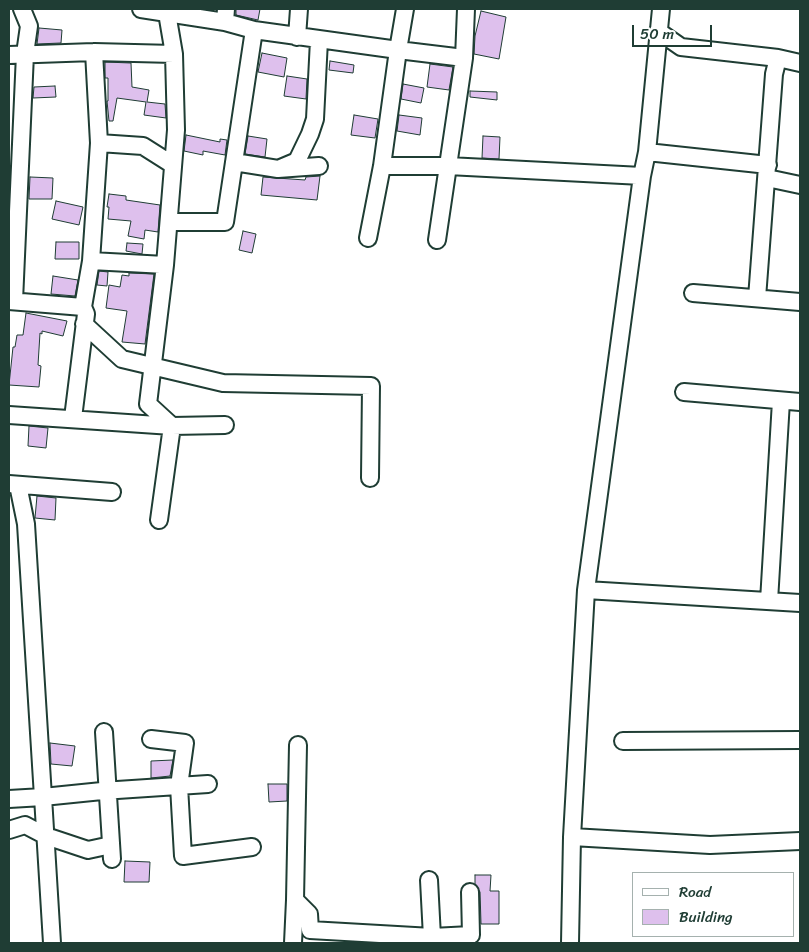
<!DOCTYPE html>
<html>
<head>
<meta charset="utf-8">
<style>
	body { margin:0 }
	#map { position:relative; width:809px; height:952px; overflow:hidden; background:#fff; font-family:Sriracha,sans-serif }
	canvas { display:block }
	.frame { position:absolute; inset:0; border:10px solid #1f3d34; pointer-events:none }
	.legend { position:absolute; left:632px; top:872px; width:162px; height:65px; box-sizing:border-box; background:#fff; border:1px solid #a5b1ae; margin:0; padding:6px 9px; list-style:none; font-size:15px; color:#1f3d34 }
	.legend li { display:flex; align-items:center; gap:10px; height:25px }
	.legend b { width:25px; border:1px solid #a5b1ae }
	.scale { position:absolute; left:632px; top:25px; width:80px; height:22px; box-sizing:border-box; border:2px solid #1f3d34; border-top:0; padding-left:6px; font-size:15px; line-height:18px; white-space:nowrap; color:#1f3d34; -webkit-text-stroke:4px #fff; paint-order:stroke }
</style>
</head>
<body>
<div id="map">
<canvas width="809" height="952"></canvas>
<div class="frame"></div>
<ul class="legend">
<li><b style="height:6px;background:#fff"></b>Road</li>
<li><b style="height:14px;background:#dec0ed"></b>Building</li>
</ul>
<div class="scale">50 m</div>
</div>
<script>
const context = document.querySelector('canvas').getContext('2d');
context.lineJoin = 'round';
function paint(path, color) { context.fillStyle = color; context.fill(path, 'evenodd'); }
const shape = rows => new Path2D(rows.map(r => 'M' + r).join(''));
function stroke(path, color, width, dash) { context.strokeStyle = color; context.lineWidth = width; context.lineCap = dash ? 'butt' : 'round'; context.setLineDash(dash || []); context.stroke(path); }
const building = shape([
	[236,9,260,9,258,20,236,15,236,9],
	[481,11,506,17,499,59,474,54,475,36,481,11],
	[39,28,62,30,61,43,37,44,39,28],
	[262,53,287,58,284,77,258,72,262,53],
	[330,61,354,65,353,73,329,70,330,61],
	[105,62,131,63,132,87,149,90,147,102,165,104,166,118,144,115,146,102,117,98,113,121,109,121,107,101,108,101,108,78,105,78,105,62],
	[430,64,453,67,449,90,427,87,430,64],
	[287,76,307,79,306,99,284,96,287,76],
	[403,84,424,88,421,103,401,99,403,84],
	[55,86,56,97,33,98,34,87,55,86],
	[470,91,497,92,497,100,470,97,470,91],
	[354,115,378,119,375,138,351,135,354,115],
	[399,115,422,118,420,135,397,131,399,115],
	[186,135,220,142,220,139,227,140,225,155,203,151,203,155,184,151,186,135],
	[248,136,267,139,265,157,245,154,248,136],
	[483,136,500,137,499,159,482,158,483,136],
	[320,176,317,200,261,195,263,177,305,180,306,177,320,176],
	[30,177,53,178,52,199,29,199,30,177],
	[109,194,126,196,126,200,160,205,158,232,145,230,144,239,128,236,131,221,108,219,109,207,107,207,109,194],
	[56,201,83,207,79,225,52,219,56,201],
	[243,231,256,234,252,253,239,250,243,231],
	[56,242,79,242,79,259,55,259,56,242],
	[127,243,143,244,142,254,126,251,127,243],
	[99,271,108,272,107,286,97,285,99,271],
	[129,273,154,274,145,344,122,342,127,311,106,308,109,285,120,287,122,275,129,276,129,273],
	[53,276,78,280,75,296,51,294,53,276],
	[26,313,67,321,63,336,42,331,42,334,40,333,38,365,41,366,39,387,9,385,13,347,15,347,17,335,23,335,26,313],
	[29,426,48,428,46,448,28,446,29,426],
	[37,496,56,498,55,520,35,518,37,496],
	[50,743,75,746,72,766,51,764,50,743],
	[173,760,170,776,151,778,151,761,173,760],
	[268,784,287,784,287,801,269,802,268,784],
	[125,861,150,862,149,882,124,882,125,861],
	[475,875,491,875,490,891,499,891,499,924,481,924,480,892,475,884,475,875]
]);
paint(building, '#dec0ed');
stroke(building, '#1f3d34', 1);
const minor = shape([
	[141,9,225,22],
	[226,9,225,22,254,30,398,50,405,9],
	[167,13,174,54],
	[658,31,681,47,778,58],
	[297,37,299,9],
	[9,55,94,52,174,54,176,130,165,265,148,404,172,426,225,425],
	[99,143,143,146,173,165],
	[647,152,768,165],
	[234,162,278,169,319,166],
	[382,166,448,166,642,176],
	[278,169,297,161,310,134,315,119,319,40],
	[767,178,800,185],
	[169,222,225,222,254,30],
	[368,238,382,166,398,50,464,58],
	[437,240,464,58,466,9],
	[91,261,165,265],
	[693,293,800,302],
	[757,298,774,74,778,58,800,63],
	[9,301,83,307],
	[14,301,25,54,29,26,22,9],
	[84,324,122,359,223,383,371,386,370,478],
	[684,392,800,402],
	[9,415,172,426,159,520],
	[73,418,86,314,83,307,91,261,99,143,94,52],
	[9,484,112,492],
	[18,485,26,524,43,797,102,791,208,784],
	[586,590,800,603],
	[769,601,781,401],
	[104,732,112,859],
	[151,739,185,743,179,786,183,856,252,847],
	[623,741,800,740],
	[298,745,295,900,309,914,310,930,432,937,433,943],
	[9,799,43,797,52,943],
	[9,830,25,825,46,836,88,850,111,845],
	[572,837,710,845,800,841],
	[429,880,432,937,471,935,470,892],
	[293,943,295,900],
	[570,943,572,837,586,590,642,176,647,152,661,9]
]);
stroke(minor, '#1f3d34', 20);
stroke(minor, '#fff', 16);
</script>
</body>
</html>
